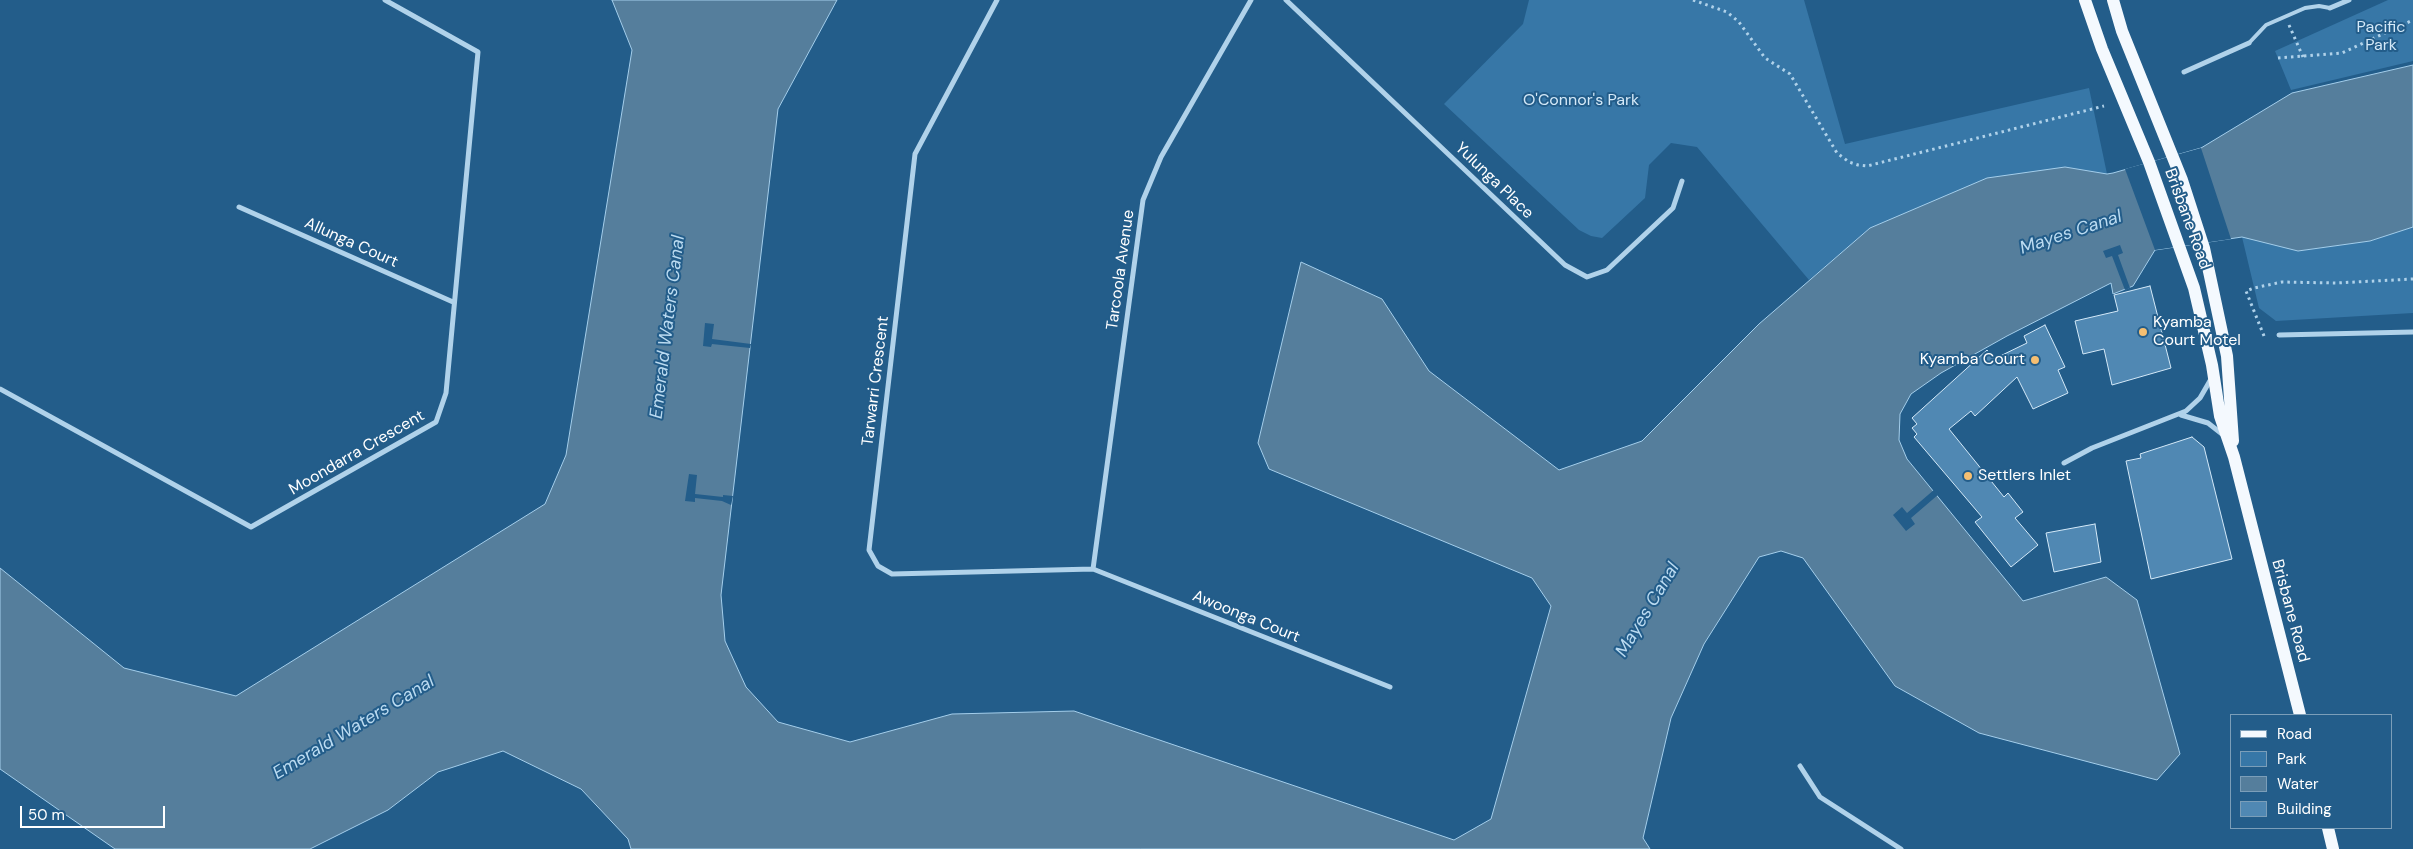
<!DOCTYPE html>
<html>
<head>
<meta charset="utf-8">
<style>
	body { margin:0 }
	#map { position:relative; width:2413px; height:849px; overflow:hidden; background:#235d8a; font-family:"DM Sans",sans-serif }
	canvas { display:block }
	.legend { position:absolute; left:2230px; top:714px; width:162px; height:115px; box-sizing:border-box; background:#235d8a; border:1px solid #7b9eb9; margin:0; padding:6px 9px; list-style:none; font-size:15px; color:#fff }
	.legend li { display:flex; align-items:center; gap:10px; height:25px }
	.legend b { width:25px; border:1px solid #7b9eb9 }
	.scale { position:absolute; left:20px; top:806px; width:145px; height:22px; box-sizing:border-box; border:2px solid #fff; border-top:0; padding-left:6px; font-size:15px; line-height:18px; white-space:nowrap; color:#fff; -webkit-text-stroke:4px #235d8a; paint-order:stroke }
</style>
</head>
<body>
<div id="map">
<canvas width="2413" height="849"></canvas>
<ul class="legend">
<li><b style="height:6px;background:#f4f9fe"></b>Road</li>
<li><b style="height:14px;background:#3777a7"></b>Park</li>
<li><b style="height:14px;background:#557e9c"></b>Water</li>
<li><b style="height:14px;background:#5088b3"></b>Building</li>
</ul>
<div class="scale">50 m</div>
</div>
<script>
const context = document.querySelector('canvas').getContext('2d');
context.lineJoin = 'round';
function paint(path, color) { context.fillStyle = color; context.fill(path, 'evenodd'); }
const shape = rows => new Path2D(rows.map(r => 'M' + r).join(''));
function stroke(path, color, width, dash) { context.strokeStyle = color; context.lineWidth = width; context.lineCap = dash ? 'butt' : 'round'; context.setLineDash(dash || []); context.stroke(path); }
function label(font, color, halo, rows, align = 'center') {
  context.font = font + ' "DM Sans",sans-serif'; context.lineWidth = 4; context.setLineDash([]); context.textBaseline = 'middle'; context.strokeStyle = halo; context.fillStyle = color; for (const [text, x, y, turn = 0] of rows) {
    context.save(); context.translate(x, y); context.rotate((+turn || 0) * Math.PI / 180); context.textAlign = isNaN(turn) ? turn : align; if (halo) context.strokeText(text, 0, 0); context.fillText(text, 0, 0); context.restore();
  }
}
paint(shape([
	[1529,0,1804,0,1845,144,2089,88,2107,174,2065,167,1870,228,1809,280,1697,147,1671,143,1649,165,1645,198,1602,238,1591,236,1579,230,1444,104,1523,24],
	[2388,0,2413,0,2413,61,2291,90,2275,51],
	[2413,227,2413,313,2276,321,2259,308,2242,237,2298,251,2370,241]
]), '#3777a7');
const water = shape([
	[612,0,837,0,778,109,721,595,725,641,746,687,778,722,850,742,952,714,1074,711,1454,840,1491,819,1551,606,1532,578,1269,469,1258,443,1301,262,1382,299,1429,371,1559,470,1642,441,1759,324,1870,228,1987,178,2065,167,2107,174,2113,173,2201,148,2292,93,2413,65,2413,227,2370,241,2298,251,2242,237,2155,250,2133,286,2113,294,2111,283,2007,336,1941,373,1911,394,1900,414,1899,440,1907,459,2023,601,2106,577,2137,600,2180,754,2157,780,1979,733,1895,686,1803,558,1781,551,1759,557,1704,644,1671,718,1643,838,1650,849,631,849,628,839,581,789,503,751,438,772,388,810,310,849,115,849,0,769,0,568,124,668,236,696,545,504,566,455,632,50,612,0]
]);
paint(water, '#557e9c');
stroke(water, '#a4ceeb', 1);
paint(shape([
	[2201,148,2231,239,2155,250,2125,169],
	[2120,245,2123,253,2118,255,2130,288,2125,290,2112,256,2106,258,2103,251],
	[705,323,714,324,712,339,751,344,750,348,712,344,711,347,703,346],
	[689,474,697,475,695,494,723,497,723,495,733,496,731,505,722,501,695,498,695,502,685,501],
	[1935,489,1939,494,1911,518,1915,524,1906,531,1893,515,1902,507,1907,513]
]), '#235d8a');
const building = shape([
	[2150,286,2171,368,2112,385,2104,349,2083,354,2075,321,2118,311,2114,295,2150,286],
	[2045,325,2065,367,2058,370,2068,393,2033,409,2017,377,1975,416,1971,411,1949,429,2004,497,2008,493,2023,512,2015,518,2038,545,2011,567,1975,522,1982,517,1914,437,1917,434,1912,428,1917,424,1912,418,1987,350,1994,359,2027,343,2024,336,2045,325],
	[2192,437,2204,447,2232,559,2151,579,2126,461,2141,458,2140,454,2192,437],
	[2095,524,2101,562,2054,572,2046,533,2095,524]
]);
paint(building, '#5088b3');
stroke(building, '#d4e9f8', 1);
stroke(shape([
	[1693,0,1727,12,1739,22,1765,58,1790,74,1837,153,1849,162,1858,165,1867,166,2104,106],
	[2289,25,2303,57],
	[2278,58,2342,53,2413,20],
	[2264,336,2246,291,2254,288,2282,282,2336,283,2413,279]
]), '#b0d2ea', 3, [2.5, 4]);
stroke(shape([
	[2249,43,2266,25,2305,8,2319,6,2330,8]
]), '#b0d2ea', 4);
stroke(shape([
	[997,0,915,154,869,550,878,566,892,574,1093,569,1390,687],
	[1286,0,1565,265,1587,277,1607,270,1673,208,1682,181],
	[2330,8,2349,0],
	[2184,72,2249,43],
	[239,207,453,302],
	[2279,335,2413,332],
	[0,389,251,527,436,422,446,393,478,52,385,0],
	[2181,415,2208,423,2222,434],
	[2064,463,2092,448,2186,411,2200,398,2211,379],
	[1093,569,1143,200,1161,157,1251,0],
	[1800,766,1820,797,1901,849]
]), '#b0d2ea', 5);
stroke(shape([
	[2085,0,2102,49,2149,162,2194,288,2212,365,2220,416,2234,457,2300,715],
	[2113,0,2122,31,2182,180,2204,248,2227,356,2233,441],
	[2328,828,2333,849]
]), '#f4f9fe', 12);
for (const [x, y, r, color] of [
	[2143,332,5,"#f5bf72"],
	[2035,360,5,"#f5bf72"],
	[1968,476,5,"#f5bf72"]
]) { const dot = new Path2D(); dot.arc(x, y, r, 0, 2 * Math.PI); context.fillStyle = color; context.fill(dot); stroke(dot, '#235d8a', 2); }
label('16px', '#d4e9f8', '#235d8a', [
	["Pacific",2381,28],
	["Park",2381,46],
	["O'Connor's Park",1581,101]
]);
label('16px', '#fff', '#235d8a', [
	["Yulunga Place",1494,181,44],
	["Brisbane Road",2187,219,70],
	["Allunga Court",351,243,24],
	["Tarcoola Avenue",1121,270,-82],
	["Tarwarri Crescent",876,381,-83],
	["Moondarra Crescent",357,453,-30],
	["Brisbane Road",2290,611,75],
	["Awoonga Court",1246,617,22]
]);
label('16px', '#fff', '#235d8a', [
	["Kyamba",2153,323],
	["Court Motel",2153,341],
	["Kyamba Court",2025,360,"right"],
	["Settlers Inlet",1978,476]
], 'left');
label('italic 18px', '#bbdbf1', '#235d8a', [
	["Mayes Canal",2071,233,-18],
	["Emerald Waters Canal",668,327,-83],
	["Mayes Canal",1648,610,-59],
	["Emerald Waters Canal",354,728,-31]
]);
</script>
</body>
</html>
